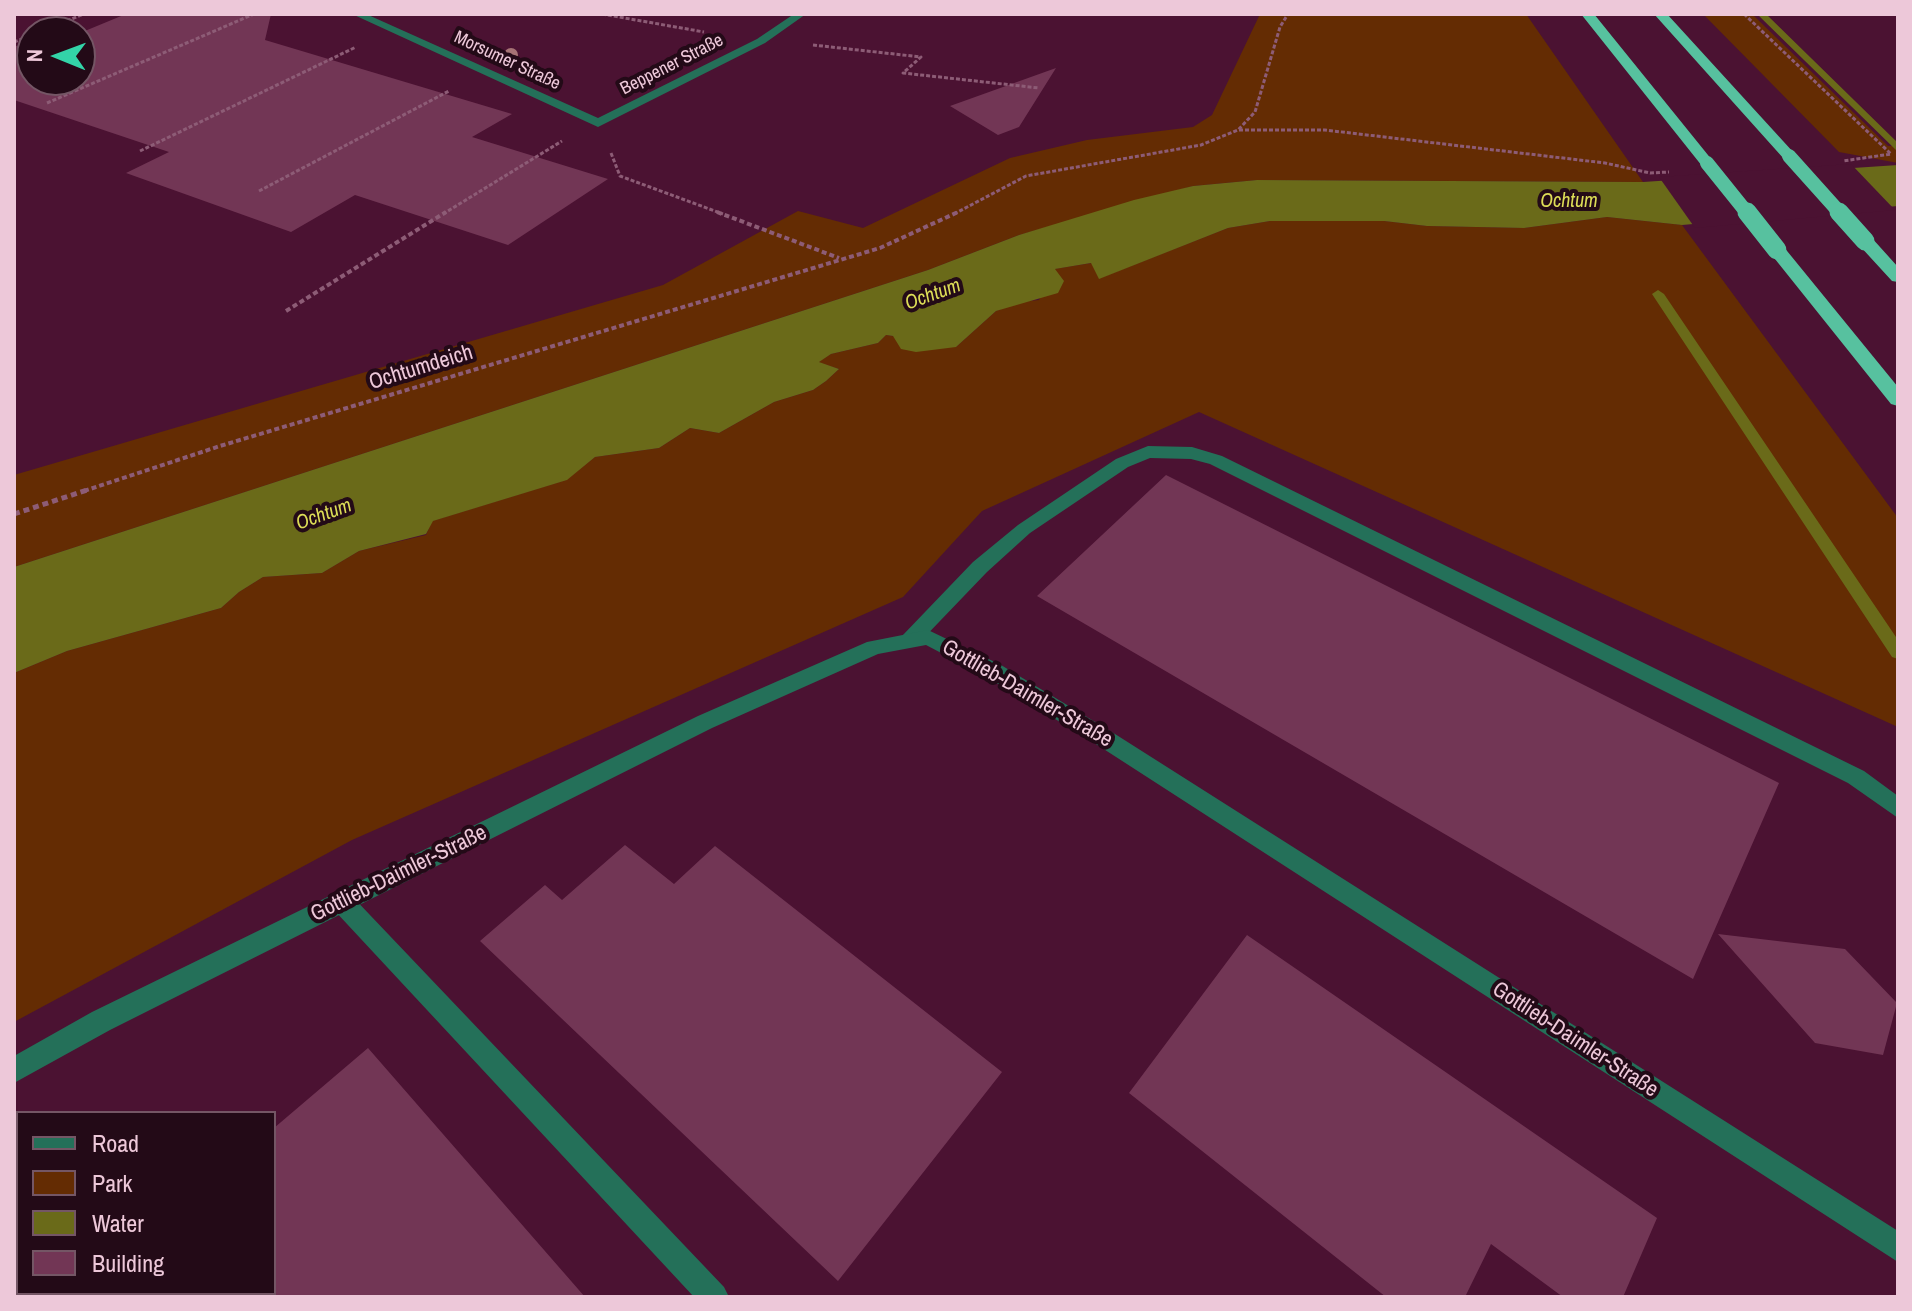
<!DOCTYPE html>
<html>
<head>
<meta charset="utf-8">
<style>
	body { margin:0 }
	#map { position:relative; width:1912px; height:1311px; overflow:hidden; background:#4b1232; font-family:"Archivo Narrow",sans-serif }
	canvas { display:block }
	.frame { position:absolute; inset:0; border:16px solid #edc8d9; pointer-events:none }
	.legend { position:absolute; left:16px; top:1111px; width:260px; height:184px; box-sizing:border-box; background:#230a17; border:2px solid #745665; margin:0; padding:10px 14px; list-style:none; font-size:24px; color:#edc8d9 }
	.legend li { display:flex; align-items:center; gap:16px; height:40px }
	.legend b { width:40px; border:2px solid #745665 }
	.north { position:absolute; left:16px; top:16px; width:80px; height:80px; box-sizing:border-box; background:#230a17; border:2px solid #745665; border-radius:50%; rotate:271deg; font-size:22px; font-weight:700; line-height:32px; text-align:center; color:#edc8d9 }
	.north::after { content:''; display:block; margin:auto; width:28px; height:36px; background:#33d4a8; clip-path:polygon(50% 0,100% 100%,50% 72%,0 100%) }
</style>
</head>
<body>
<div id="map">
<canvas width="1912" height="1311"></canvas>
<div class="frame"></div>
<ul class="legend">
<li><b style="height:10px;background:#247059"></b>Road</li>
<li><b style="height:22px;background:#642c03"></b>Park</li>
<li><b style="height:22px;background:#6a6a19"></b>Water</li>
<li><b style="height:22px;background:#723655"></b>Building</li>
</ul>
<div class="north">N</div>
</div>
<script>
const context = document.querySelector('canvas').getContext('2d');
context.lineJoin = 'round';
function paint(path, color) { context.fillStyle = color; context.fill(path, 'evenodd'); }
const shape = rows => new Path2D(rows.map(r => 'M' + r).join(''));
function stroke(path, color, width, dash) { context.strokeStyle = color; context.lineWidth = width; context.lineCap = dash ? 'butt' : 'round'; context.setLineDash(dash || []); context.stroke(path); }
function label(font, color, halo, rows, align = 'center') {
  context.font = font + ' "Archivo Narrow",sans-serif'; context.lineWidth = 8; context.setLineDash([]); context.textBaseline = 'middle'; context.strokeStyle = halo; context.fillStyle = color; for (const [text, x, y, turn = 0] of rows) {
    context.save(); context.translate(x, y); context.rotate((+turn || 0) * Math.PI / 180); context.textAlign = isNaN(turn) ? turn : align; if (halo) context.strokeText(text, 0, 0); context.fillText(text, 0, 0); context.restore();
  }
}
paint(shape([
	[1260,14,1526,14,1643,182,1257,180,1193,186,1019,235,928,270,14,567,14,475,663,285,798,211,863,228,1010,158,1087,140,1193,127,1212,115],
	[1703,14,1752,14,1888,146,1898,146,1898,163,1839,152],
	[1607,217,1682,225,1898,518,1898,727,1199,412,982,511,903,597,352,840,14,1022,14,673,67,651,221,608,239,592,263,577,322,573,359,551,426,535,432,521,566,480,595,457,659,448,690,428,719,433,774,402,813,390,826,381,839,369,818,362,831,354,878,343,886,335,956,347,996,311,1019,302,1039,300,1054,269,1092,263,1100,278,1228,228,1270,221,1384,221,1427,226,1524,228]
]), '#642c03');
paint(shape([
	[1898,165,1898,206,1682,225,1607,217,1524,228,1427,226,1384,221,1270,221,1228,228,1099,279,1091,263,1055,269,1064,281,1058,293,996,311,956,347,916,352,901,349,893,336,886,335,878,343,831,354,819,362,839,369,826,381,813,390,774,402,719,433,690,428,659,448,595,457,567,480,433,521,426,534,359,551,322,573,263,577,239,592,221,608,67,651,14,673,14,567,928,270,1019,235,1134,200,1193,186,1257,180,1643,182]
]), '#6a6a19');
paint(shape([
	[1851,164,1895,210,1695,228,1659,177]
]), '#4b1232');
paint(shape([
	[1757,14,1766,14,1898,143,1898,152,1757,14],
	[1658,290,1664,294,1898,640,1898,659,1892,657,1652,294,1658,290]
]), '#6a6a19');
paint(shape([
	[126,14,271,14,265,40,512,114,472,137,608,179,508,245,355,195,291,232,126,173,169,152,14,100,14,45,32,51,32,80,80,80,80,33],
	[1056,68,1019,127,998,135,950,106],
	[1166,475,1779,783,1693,979,1037,596],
	[625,845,674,884,715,846,1002,1072,838,1281,480,941,545,885,562,900],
	[1718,934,1845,949,1897,1003,1883,1055,1815,1043],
	[1247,935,1657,1218,1623,1297,1563,1297,1491,1244,1465,1297,1386,1297,1129,1093],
	[368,1048,585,1297,274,1297,274,1128]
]), '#723655');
stroke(shape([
	[602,14,704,32],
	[1744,14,1891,154,1843,161],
	[39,32,84,14],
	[14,42,32,35],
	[813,45,921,57,903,73,1039,88],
	[47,103,254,14],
	[1239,130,1325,130,1605,163,1650,173,1669,172],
	[140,151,356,47],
	[611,153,620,176,723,214],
	[259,191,449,91],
	[443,214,562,141],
	[954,214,1026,176,1201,145,1238,130,1255,112,1280,27,1288,14]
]), '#8d5c76', 3, [4, 2]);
stroke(shape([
	[717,212,839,258],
	[286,311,446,212],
	[84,491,220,446,880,248,958,212]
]), '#8d5c76', 4, [5, 3]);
stroke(shape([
	[14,514,90,489]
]), '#8d5c76', 5, [6, 4]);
paint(shape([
	[1148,446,1192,447,1222,456,1864,771,1898,796,1898,818,1848,783,1210,464,1191,459,1150,458,1128,467,1030,533,987,572,916,646,902,646,899,641,902,636,973,562,1018,525,1116,459,1148,446],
	[342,891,350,894,724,1287,729,1297,694,1297,334,910,330,902,334,894,342,891]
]), '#247059');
paint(shape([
	[352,14,366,14,598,118,757,39,794,14,806,14,765,43,598,127,352,14],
	[928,630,1001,665,1115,734,1898,1231,1898,1262,1099,746,987,677,926,645,878,654,712,728,110,1030,14,1083,14,1056,92,1012,698,716,867,642,928,630]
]), '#247059');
paint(shape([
	[1581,14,1594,14,1712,160,1712,166,1702,166,1581,14],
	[1654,14,1667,14,1794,153,1794,159,1784,159,1654,14],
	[1865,236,1871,237,1898,267,1898,282,1892,281,1859,245,1857,241,1859,237,1865,236],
	[1777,245,1783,246,1898,387,1898,406,1891,404,1771,254,1769,250,1771,246,1777,245]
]), '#57c19f');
stroke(shape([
	[1789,156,1841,214],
	[1707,163,1748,214]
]), '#57c19f', 14);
stroke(shape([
	[1747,212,1777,250],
	[1839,212,1865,241]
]), '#57c19f', 19);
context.fillStyle = '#a67375';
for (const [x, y] of [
	[511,55]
]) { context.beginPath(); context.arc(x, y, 7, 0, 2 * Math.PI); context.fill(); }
label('18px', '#edc8d9', '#230a17', [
	["Morsumer Straße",507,61,25],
	["Beppener Straße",672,65,-27]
]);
label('italic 20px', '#dddd57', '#230a17', [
	["Ochtum",1569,202],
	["Ochtum",933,295,-20],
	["Ochtum",324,515,-20]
]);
label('22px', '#edc8d9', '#230a17', [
	["Ochtumdeich",421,368,-17],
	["Gottlieb-Daimler-Straße",1027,694,30],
	["Gottlieb-Daimler-Straße",399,874,-26],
	["Gottlieb-Daimler-Straße",1575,1040,33]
]);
</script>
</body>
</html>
